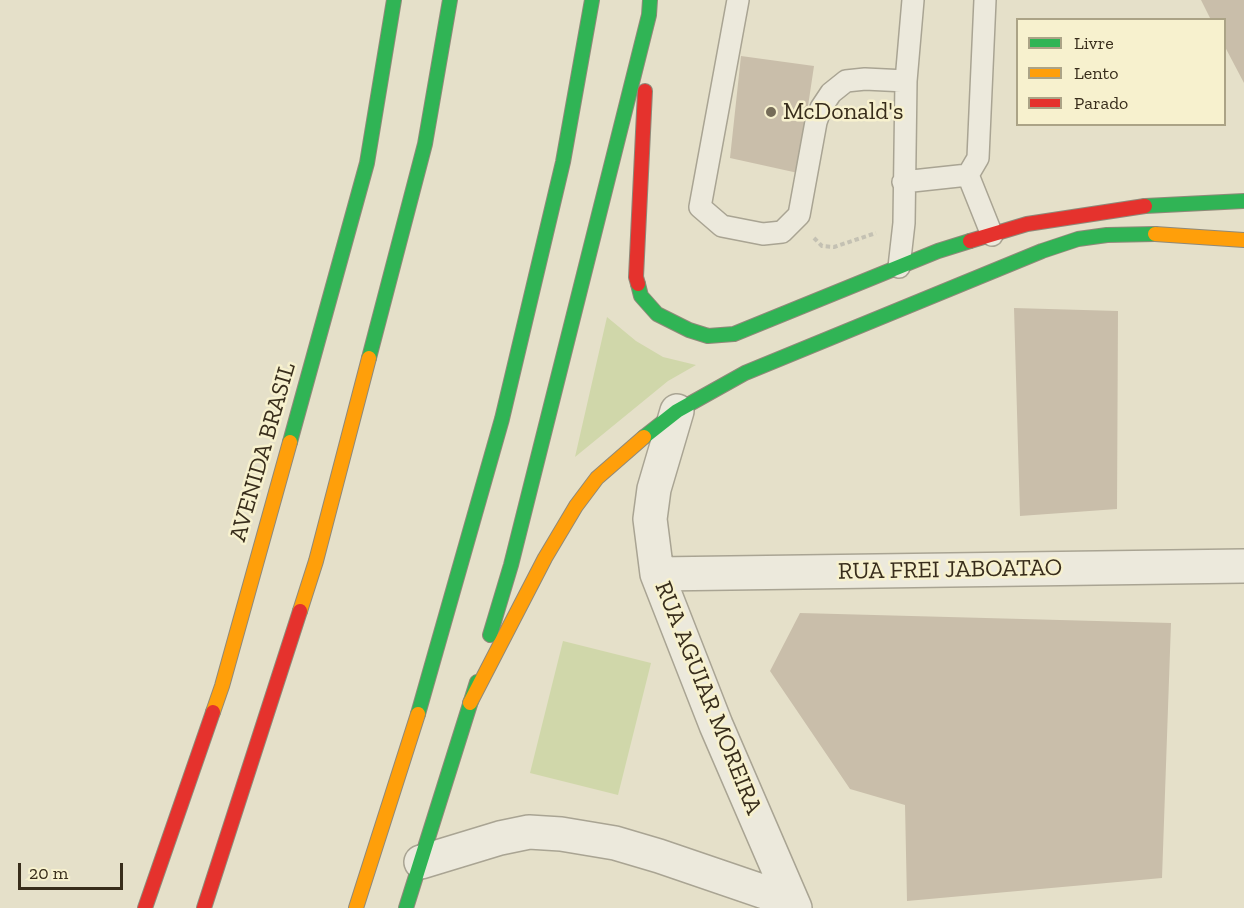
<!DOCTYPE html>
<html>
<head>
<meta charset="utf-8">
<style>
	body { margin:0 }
	#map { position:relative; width:1244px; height:908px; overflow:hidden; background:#e5e0c9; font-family:"Zilla Slab",serif }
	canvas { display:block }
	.legend { position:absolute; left:1016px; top:18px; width:210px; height:108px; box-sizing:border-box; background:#f7f1ce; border:2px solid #aba386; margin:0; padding:8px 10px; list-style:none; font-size:18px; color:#382d1b }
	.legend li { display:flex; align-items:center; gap:12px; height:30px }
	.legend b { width:30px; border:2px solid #aba386 }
	.scale { position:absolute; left:18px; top:863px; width:105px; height:27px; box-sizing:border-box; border:3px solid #382d1b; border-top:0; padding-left:8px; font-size:18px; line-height:21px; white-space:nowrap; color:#382d1b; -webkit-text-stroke:4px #f7f1ce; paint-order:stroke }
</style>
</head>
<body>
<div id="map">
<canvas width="1244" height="908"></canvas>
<ul class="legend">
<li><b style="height:8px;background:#30b455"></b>Livre</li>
<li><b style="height:8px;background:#ff9f0a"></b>Lento</li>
<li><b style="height:8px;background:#e5322d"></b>Parado</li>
</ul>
<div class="scale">20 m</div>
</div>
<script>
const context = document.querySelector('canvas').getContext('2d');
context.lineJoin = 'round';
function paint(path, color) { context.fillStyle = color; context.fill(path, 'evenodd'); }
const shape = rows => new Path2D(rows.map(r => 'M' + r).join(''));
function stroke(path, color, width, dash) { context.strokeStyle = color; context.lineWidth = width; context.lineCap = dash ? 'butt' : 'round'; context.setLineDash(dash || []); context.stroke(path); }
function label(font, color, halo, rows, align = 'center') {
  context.font = font + ' "Zilla Slab",serif'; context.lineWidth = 5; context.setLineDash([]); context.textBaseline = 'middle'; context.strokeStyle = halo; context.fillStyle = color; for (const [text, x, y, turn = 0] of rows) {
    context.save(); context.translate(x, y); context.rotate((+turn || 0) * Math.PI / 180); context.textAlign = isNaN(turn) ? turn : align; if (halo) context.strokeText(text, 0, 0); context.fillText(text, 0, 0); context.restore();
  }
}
paint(shape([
	[607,317,636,341,663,357,696,365,668,381,575,457],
	[563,641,651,663,618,795,530,773]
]), '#d0d7aa');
paint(shape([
	[1201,0,1244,0,1244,83,1224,45,1224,20,1211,20],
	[741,56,814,66,798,173,730,158],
	[1014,308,1118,311,1117,509,1020,516],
	[800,613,1171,623,1162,878,907,901,905,805,850,789,770,671]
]), '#c9beaa');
const lane = shape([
	[738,0,700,207,722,226,763,234,782,232,799,215,816,122,821,108,831,93,846,81,865,79,906,81],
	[968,175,992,235],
	[903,182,968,175,978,158,985,0],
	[899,267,904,223,906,81,913,0]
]);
const street = shape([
	[677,411,654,489,650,519,657,574,716,725,795,908],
	[657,574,1244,566],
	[421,862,500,838,529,832,561,834,615,843,659,856,791,901]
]);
const fast = shape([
	[1145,206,1244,201],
	[638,284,641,296,657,314,689,330,708,336,734,334,938,251,970,241],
	[369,358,425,144,450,0],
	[644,437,677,411,745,373,1042,251,1078,239,1107,235,1155,234],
	[290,442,367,163,394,0],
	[490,635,511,565,649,15,650,0],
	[418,714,502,419,563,162,592,0],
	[406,908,477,682]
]);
const slow = shape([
	[1155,234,1244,240],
	[300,611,316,561,369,358],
	[470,703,545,558,576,506,597,478,644,437],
	[213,712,222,686,290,442],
	[356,908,418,714]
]);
const jam = shape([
	[970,241,1027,224,1145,206],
	[638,284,636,277,645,91],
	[145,908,213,712],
	[204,908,300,611]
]);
stroke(lane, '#a9a493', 24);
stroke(street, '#a9a493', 36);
stroke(fast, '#8f8979', 16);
stroke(slow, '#8f8979', 16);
stroke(jam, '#8f8979', 16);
stroke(shape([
	[814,238,822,246,834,247,876,233]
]), '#c4c1b3', 4, [4.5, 3]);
stroke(lane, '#ece9dc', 21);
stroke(street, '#ece9dc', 33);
stroke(fast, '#30b455', 14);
stroke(slow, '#ff9f0a', 14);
stroke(jam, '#e5322d', 14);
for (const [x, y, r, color] of [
	[771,112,6,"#756c58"]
]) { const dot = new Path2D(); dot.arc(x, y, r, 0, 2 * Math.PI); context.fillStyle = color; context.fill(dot); stroke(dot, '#f7f1ce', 2); }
label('24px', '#382d1b', '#f7f1ce', [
	["McDonald's",783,112]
], 'left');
label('24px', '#382d1b', '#f7f1ce', [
	["AVENIDA BRASIL",263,452,-74],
	["RUA FREI JABOATAO",950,570,-1],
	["RUA AGUIAR MOREIRA",708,698,68]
]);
</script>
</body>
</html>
